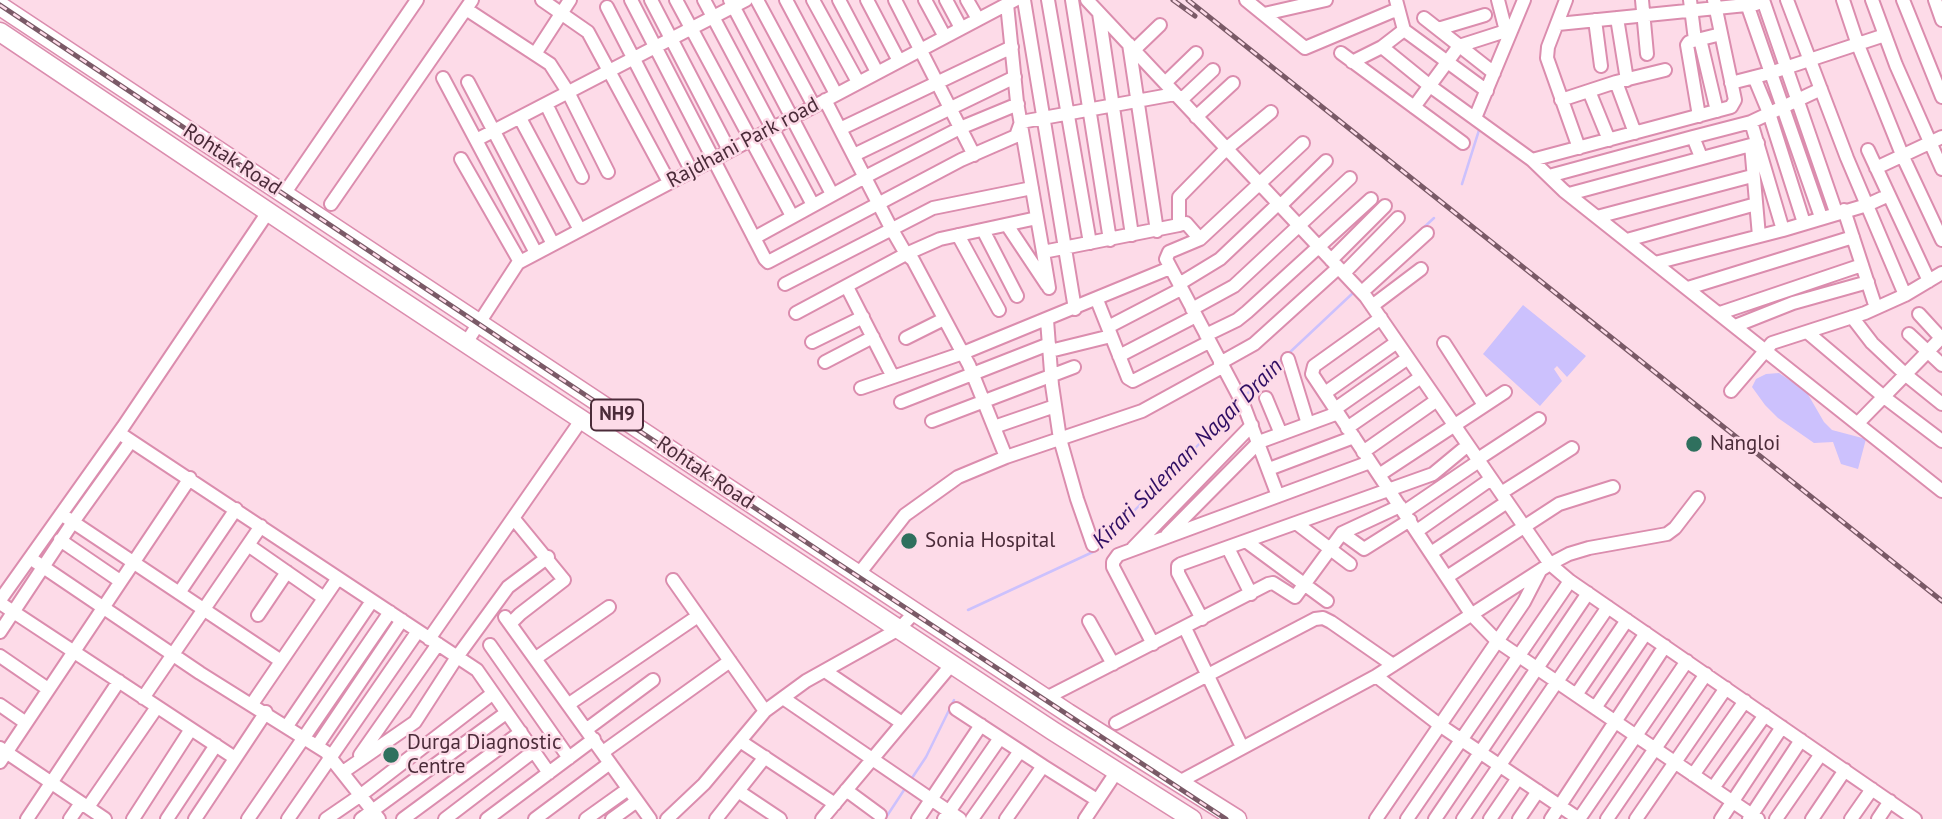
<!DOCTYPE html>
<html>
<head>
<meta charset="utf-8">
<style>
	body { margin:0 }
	canvas { display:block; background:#fddbe8 }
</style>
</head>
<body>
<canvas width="1942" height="819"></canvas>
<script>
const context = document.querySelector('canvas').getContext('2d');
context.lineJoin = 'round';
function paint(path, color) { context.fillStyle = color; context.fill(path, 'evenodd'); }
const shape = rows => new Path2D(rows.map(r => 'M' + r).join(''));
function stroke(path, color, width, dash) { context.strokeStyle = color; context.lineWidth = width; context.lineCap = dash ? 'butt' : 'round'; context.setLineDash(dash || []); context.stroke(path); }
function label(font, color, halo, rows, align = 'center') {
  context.font = font + ' "PT Sans",sans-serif'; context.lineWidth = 5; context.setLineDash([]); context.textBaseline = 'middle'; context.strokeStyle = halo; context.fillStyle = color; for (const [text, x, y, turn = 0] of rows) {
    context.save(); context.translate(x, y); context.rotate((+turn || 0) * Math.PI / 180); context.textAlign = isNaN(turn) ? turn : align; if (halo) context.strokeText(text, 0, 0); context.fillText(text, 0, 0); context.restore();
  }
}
paint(shape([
	[1523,305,1586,356,1567,377,1557,366,1554,369,1562,381,1540,406,1483,354],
	[1779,373,1806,391,1824,422,1832,430,1866,439,1858,469,1841,464,1833,442,1814,443,1778,418,1765,405,1752,387,1756,379,1766,374]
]), '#ccc1fd');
stroke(shape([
	[1483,117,1489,100],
	[1462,184,1480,127],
	[1408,242,1434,218],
	[1288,354,1354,292],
	[1243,398,1283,358],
	[968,610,1095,551,1239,403],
	[910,781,926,757,954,700],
	[885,819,906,787]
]), '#ccc1fd', 2.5);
const minor = shape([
	[542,0,588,32,669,182],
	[631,0,765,259,768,262,961,160,1016,136,1021,122,1175,94],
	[651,0,729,150],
	[676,0,792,216],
	[704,0,813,205],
	[730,0,832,194],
	[757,0,814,106],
	[786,0,836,94],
	[813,0,858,82],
	[839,0,877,72],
	[867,0,899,61],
	[895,0,974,155],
	[925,0,945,37],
	[946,0,961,28],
	[967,0,978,19],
	[1024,0,1075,309],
	[1048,0,1090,243],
	[1072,0,1110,240],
	[1087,0,1366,297,1550,564,1570,581,1915,819],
	[1246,0,1305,48,1398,9],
	[1396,0,1404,30,1487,91],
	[1498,0,1506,31],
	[1566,0,1548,47,1547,58,1579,148],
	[1642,0,1647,54],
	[1690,0,1695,40],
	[1763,0,1836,212],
	[1787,0,1847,158,1905,295],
	[1843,0,1858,45,1903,157,1942,240],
	[1872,0,1896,65,1942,169],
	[1903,0,1942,97],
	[1935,0,1942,20],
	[1007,4,1017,102,1043,252],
	[1747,4,1821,217],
	[607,7,691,170],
	[466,9,550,64,568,92,608,172],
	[1099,13,1132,235],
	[1264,14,1326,0],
	[1424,18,1494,73],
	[1617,18,1627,80],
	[1595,20,1601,66],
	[1558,24,1756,4],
	[1438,29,1485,15],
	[1700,39,1717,111],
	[1129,44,1157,231],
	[1382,47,1404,30],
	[1134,50,1160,25],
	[1341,53,1463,143],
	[535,54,570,0],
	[1352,62,1382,47,1430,86,1532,160,1564,191,1942,491],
	[1754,77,1769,113,1804,223],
	[443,78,536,253],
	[468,82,553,244],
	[1616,82,1635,133],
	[1165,83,1196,53],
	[1731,83,1770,73,1885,35],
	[1589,91,1609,140],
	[825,100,891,228,906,254,913,260,969,365,1006,457],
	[1181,100,1213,70],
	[1561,100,1616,82,1665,70],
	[546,104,582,177],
	[1414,107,1459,46,1512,29],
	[1699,116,1687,45,1689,42,1721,34],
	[1196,117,1233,83],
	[520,118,580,230],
	[1475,118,1524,0],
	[840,129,1012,47],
	[476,140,746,0],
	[1751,145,1759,236],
	[1868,150,1929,281],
	[854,155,1015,77],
	[1701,157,1693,137,1751,122],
	[461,159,520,262],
	[1532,160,1731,107,1735,100,1714,0],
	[1876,168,1942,137],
	[1549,176,1693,137],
	[284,194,417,0],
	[1569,194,1758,143],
	[331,204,472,0],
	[1280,206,1326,161],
	[1844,210,1876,308],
	[1597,217,1752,176],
	[1007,225,1047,285],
	[1179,225,1186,223,1200,239],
	[983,230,1017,296],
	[1783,230,1751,122,1821,89],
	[958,235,999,310],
	[754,238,865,177,960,128,1018,104],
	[1627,240,1756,204],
	[1331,260,1385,206],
	[1655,263,1783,230,1867,205,1889,195],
	[1344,273,1398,218],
	[785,284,933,208,1032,188],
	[1179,284,1220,259,1278,204],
	[847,287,893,377],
	[1049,288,1043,252,1179,225,1179,197,1226,149,1271,112],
	[1688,288,1853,237],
	[1362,292,1427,233],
	[1097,300,1128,378,1133,381,1209,342],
	[1372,306,1421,269],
	[1192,309,1234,286,1350,178],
	[796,313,906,254,940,239,1037,218],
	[1720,313,1862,265],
	[1919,314,1942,339],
	[1852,317,1872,343,1906,375,1942,404],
	[1381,318,1314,366,1312,374,1471,614,1497,641,1758,819],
	[1047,320,1052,385,1060,439,1077,499,1093,545],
	[1735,326,1793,303,1868,282],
	[1108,327,1181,289],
	[1807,332,1884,397,1942,441],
	[1909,334,1942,365],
	[1206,335,1237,320,1247,312,1371,199],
	[906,338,944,319],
	[812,342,863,317],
	[466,343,518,263,1015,0],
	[1444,343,1484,405],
	[1050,351,1111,336],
	[1119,356,1196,316],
	[1288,359,1308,424],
	[825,362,873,337],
	[1220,363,1254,344,1338,268],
	[861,388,963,353,1170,268],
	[1731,391,1772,343,1865,313,1905,295,1942,273],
	[1325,393,1397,342],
	[1266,398,1281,434],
	[901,402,1049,344],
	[1335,409,1408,358],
	[932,421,1074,367],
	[1858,423,1942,337],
	[994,427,1055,406],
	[1347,428,1421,377],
	[119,433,477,670,549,773],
	[1363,452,1437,400],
	[1478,459,1539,419],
	[1269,469,1354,437],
	[1379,475,1505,392],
	[1501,493,1572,448],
	[1278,496,1244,406,1166,259,1169,252,1200,239,1303,143],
	[1404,512,1479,461],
	[61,514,281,661],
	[1296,523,1350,564],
	[1417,531,1491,479],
	[1342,533,1364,549,1410,520],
	[1167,535,1259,442,1338,413],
	[60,540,120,581],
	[1247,542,1327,601],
	[248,545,324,598],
	[1133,548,1252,425],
	[1228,548,1251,594],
	[1431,553,1507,502],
	[30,558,200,673,326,752,379,819],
	[858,575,905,515,958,477,1006,457,1142,411,1222,367],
	[1447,577,1559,504,1613,487],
	[673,580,765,711],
	[179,593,236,509],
	[0,600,123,427,268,212],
	[0,603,235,758],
	[258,615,287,572],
	[505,617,650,819],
	[1202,619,1178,573,1178,566,1181,564,1433,474,1468,445],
	[1089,621,1113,664],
	[511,623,520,614,564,580,514,519],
	[1185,628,1242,747],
	[0,632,73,522,131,441],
	[429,639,582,419],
	[1153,644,1113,567,1113,562,1118,555,1370,462],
	[490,645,569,758],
	[0,656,48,689],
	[536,658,609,607],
	[825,671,902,723],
	[1376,676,1441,726,1579,819],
	[1576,695,1627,620],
	[143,698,261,526],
	[783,698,960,819],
	[1046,698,1268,584,1273,583,1295,597,1342,533,1400,506],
	[252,704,338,578],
	[569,704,698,616],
	[0,705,26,723],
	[1595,708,1646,633],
	[956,709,1043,766],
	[1116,723,1315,619,1323,618,1331,622,1393,665],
	[287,726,372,601],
	[587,729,653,680],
	[740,741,835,804],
	[317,746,402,620],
	[0,748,105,819],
	[603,752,730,661],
	[360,755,438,644],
	[0,762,190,478],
	[343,772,415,722,457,657,508,587,548,557],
	[1693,775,1745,701],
	[1179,782,1376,676,1550,564,1569,554,1589,548,1667,534,1675,528,1698,498],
	[1713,788,1765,715],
	[846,790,880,815],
	[738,791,780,819],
	[88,807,157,707],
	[27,819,119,681],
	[70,819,81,803],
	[133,819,191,729],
	[167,819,216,745],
	[195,819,266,712],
	[248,819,390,612],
	[288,819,418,631],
	[326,819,361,795,492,694],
	[361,819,506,713],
	[403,819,521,732],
	[445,819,534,751],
	[487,819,594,739],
	[535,819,610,763],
	[586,819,628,789],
	[612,819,637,801],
	[667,819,704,784,765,711,806,681,899,629,915,612],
	[716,819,765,757],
	[822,819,952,664],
	[918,819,981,725],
	[944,819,1000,738],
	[972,819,1020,751],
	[1006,819,1043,766,1097,800],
	[1085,819,1117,771],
	[1376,819,1524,602,1540,571],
	[1407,819,1570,581],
	[1435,819,1588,593],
	[1463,819,1608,607],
	[1490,819,1518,778],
	[1519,819,1538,791],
	[1551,819,1665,646],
	[1579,819,1687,661],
	[1607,819,1706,674],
	[1636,819,1726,688],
	[1721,819,1782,727],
	[1749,819,1801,740],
	[1776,819,1821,754],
	[1812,819,1845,770],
	[1851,819,1872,789],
	[1878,819,1890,801]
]);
const highway = shape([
	[0,6,915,612,1068,713,1237,819],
	[0,32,352,268,1053,731,1192,819]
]);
stroke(minor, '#db8dae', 16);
stroke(highway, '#db8dae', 21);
stroke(minor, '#fff', 12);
stroke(highway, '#fff', 18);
const rail = shape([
	[1173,0,1195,16],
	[1188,0,1942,601],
	[0,5,833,560,1226,819]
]);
stroke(rail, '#7a5a67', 5);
stroke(rail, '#fddbe8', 2.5, [8]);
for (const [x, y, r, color] of [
	[1694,444,9,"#2f705e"],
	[909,541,9,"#2f705e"],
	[391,755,9,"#2f705e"]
]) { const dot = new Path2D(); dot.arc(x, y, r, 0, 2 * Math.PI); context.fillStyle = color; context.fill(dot); stroke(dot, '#fddbe8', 2.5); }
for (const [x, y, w] of [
	[617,415,52]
]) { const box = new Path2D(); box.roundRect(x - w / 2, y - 15.5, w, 31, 5); context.fillStyle = '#fddbe8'; context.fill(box); stroke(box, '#4b2b39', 2); }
label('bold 19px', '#4b2b39', null, [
	["NH9",617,415]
]);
label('21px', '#4b2b39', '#fddbe8', [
	["Rajdhani Park road",743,143,-28],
	["Rohtak Road",232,160,33],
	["Rohtak Road",705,473,34]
]);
label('21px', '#4b2b39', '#fddbe8', [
	["Nangloi",1710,444],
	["Sonia Hospital",925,541],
	["Durga Diagnostic",407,743],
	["Centre",407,767]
], 'left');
label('italic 23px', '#300f64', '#fddbe8', [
	["Kirari Suleman Nagar Drain",1188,454,-45]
]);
</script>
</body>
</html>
